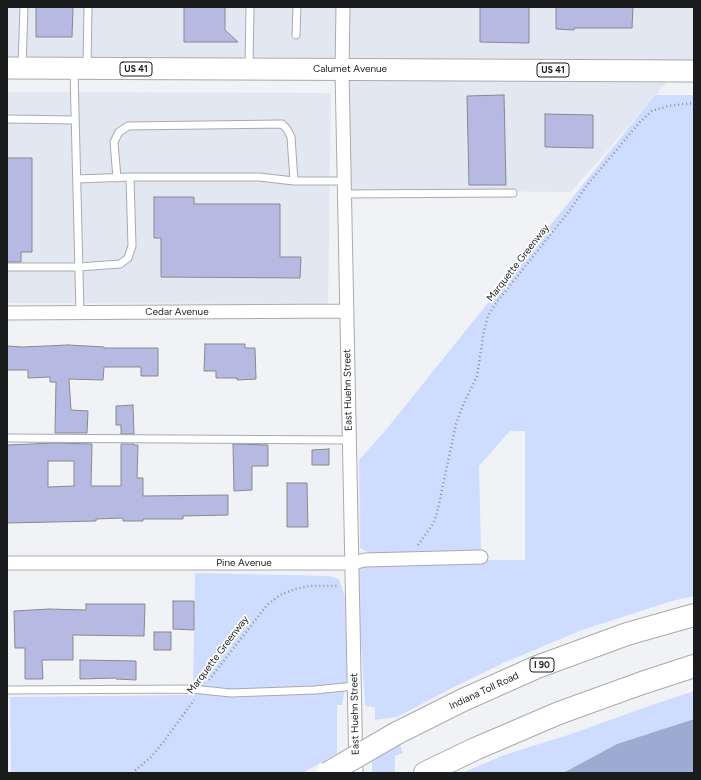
<!DOCTYPE html>
<html>
<head>
<meta charset="utf-8">
<style>
	body { margin:0 }
	#map { position:relative; width:701px; height:780px; overflow:hidden; background:#f0f2f6; font-family:Figtree,sans-serif }
	canvas { display:block }
	.frame { position:absolute; inset:0; border:8px solid #1a1b1c; pointer-events:none }
</style>
</head>
<body>
<div id="map">
<canvas width="701" height="780"></canvas>
<div class="frame"></div>
</div>
<script>
const context = document.querySelector('canvas').getContext('2d');
context.lineJoin = 'round';
function paint(path, color) { context.fillStyle = color; context.fill(path, 'evenodd'); }
const shape = rows => new Path2D(rows.map(r => 'M' + r).join(''));
function stroke(path, color, width, dash) { context.strokeStyle = color; context.lineWidth = width; context.lineCap = dash ? 'butt' : 'round'; context.setLineDash(dash || []); context.stroke(path); }
function label(font, color, halo, rows, align = 'center') {
  context.font = font + ' Figtree,sans-serif'; context.lineWidth = 3.5; context.setLineDash([]); context.textBaseline = 'middle'; context.strokeStyle = halo; context.fillStyle = color; for (const [text, x, y, turn = 0] of rows) {
    context.save(); context.translate(x, y); context.rotate((+turn || 0) * Math.PI / 180); context.textAlign = isNaN(turn) ? turn : align; if (halo) context.strokeText(text, 0, 0); context.fillText(text, 0, 0); context.restore();
  }
}
paint(shape([
	[7,7,694,7,694,66,7,64],
	[346,74,674,74,571,192,348,190],
	[7,92,331,93,328,304,7,303]
]), '#e2e7f2');
paint(shape([
	[655,95,694,95,694,596,672,601,582,630,501,664,450,689,397,717,375,720,375,707,365,706,356,560,525,560,525,431,510,431,479,466,481,552,393,557,370,553,360,548,359,460,385,431],
	[195,573,329,576,339,579,345,597,347,677,342,705,337,705,337,753,303,773,11,773,10,697,193,695],
	[694,691,694,719,617,744,563,773,462,773,504,755,568,735,655,704],
	[400,745,403,753,395,756,395,773,372,773,372,761]
]), '#ceddff');
paint(shape([
	[694,719,694,773,563,773,617,744]
]), '#9babd1');
const building = shape([
	[36,7,73,7,72,37,36,37,36,7],
	[184,7,225,7,225,30,238,42,184,42,184,7],
	[480,7,529,7,529,43,480,42,480,7],
	[556,7,633,7,632,28,574,28,574,30,556,29,556,7],
	[504,95,506,185,469,185,467,96,504,95],
	[545,114,593,115,593,148,545,147,545,114],
	[7,158,32,158,32,252,21,252,21,262,7,262,7,158],
	[154,197,194,197,194,204,280,204,280,257,301,257,300,278,161,277,161,238,154,238,154,197],
	[205,344,245,344,245,348,255,348,256,379,237,380,237,378,216,378,216,371,204,371,205,344],
	[68,345,104,347,104,348,158,348,158,376,141,376,141,367,104,367,103,380,69,379,71,410,88,411,87,433,55,433,56,382,50,382,50,377,28,378,28,370,7,370,7,346,23,347,68,345],
	[133,405,134,434,121,434,121,425,116,425,116,406,133,405],
	[55,443,92,444,91,486,121,486,121,444,134,444,134,445,138,445,137,478,143,478,143,496,228,495,228,515,183,516,183,519,143,519,143,521,123,521,123,518,96,519,96,521,7,523,7,445,55,443],
	[48,461,74,461,74,486,48,487,48,461],
	[233,444,268,445,268,466,252,466,252,490,234,491,233,444],
	[329,449,329,465,312,465,312,450,329,449],
	[287,483,307,483,308,527,287,527,287,483],
	[173,601,194,601,194,630,173,629,173,601],
	[86,604,145,604,144,636,73,635,73,660,42,660,43,679,25,679,25,648,15,648,14,611,49,609,86,610,86,604],
	[154,632,171,632,171,650,154,650,154,632],
	[80,660,136,661,136,680,116,679,116,678,80,679,80,660]
]);
paint(building, '#b6bae3');
stroke(building, '#89898d', 1);
const service = shape([
	[296,35,297,7],
	[22,66,24,7],
	[87,67,88,7],
	[249,67,250,7],
	[74,71,80,313],
	[7,119,75,120],
	[117,178,114,142,119,132,128,126,282,124,287,129,291,137,294,181],
	[77,179,130,177,259,177,294,181,344,181],
	[344,194,513,193],
	[7,267,79,267,120,264,128,258,132,246,130,177],
	[7,438,349,440],
	[7,690,192,689,231,693,315,690,354,686]
]);
const minor = shape([
	[343,7,342,70,356,773],
	[7,313,347,311],
	[7,563,352,563,365,560,481,557]
]);
const primary = shape([
	[7,68,694,71]
]);
const motorway = shape([
	[397,733,463,700,537,667,627,634,694,615],
	[425,773,475,749,559,713,642,683,694,666]
]);
stroke(service, '#a8aaae', 9);
stroke(minor, '#a8aaae', 15);
stroke(primary, '#a8aaae', 23);
stroke(motorway, '#a8aaae', 24);
stroke(shape([
	[418,545,433,524,437,513,456,424,463,405,477,376,484,331,488,316,496,303,567,214,588,184,640,122,652,111,668,106,694,103],
	[209,680,267,605,280,595,295,589,309,586,338,586],
	[132,773,151,757,162,744,194,700]
]), '#919295', 2.5, [1, 3]);
stroke(service, '#fff', 7);
stroke(minor, '#fff', 13);
stroke(primary, '#fff', 21);
stroke(motorway, '#fff', 22);
const motorwayBridge = shape([
	[328,773,397,733]
]);
stroke(motorwayBridge, '#a8aaae', 24, []);
stroke(motorwayBridge, '#fff', 22);
for (const [x, y, w] of [
	[136,69,32],
	[553,70,32],
	[542,665,24]
]) { const box = new Path2D(); box.roundRect(x - w / 2, y - 7, w, 14, 3); context.fillStyle = '#fff'; context.fill(box); stroke(box, '#1a1b1c', 1); }
label('bold 9px', '#1a1b1c', null, [
	["US 41",136,69],
	["US 41",553,70],
	["I 90",542,665]
]);
label('10px', '#1a1b1c', '#fff', [
	["Calumet Avenue",350,69],
	["Marquette Greenway",518,263,-52],
	["Cedar Avenue",177,312],
	["East Huehn Street",348,390,-91],
	["Pine Avenue",244,563],
	["Marquette Greenway",218,655,-53],
	["Indiana Toll Road",484,691,-25],
	["East Huehn Street",355,714,-91]
]);
</script>
</body>
</html>
